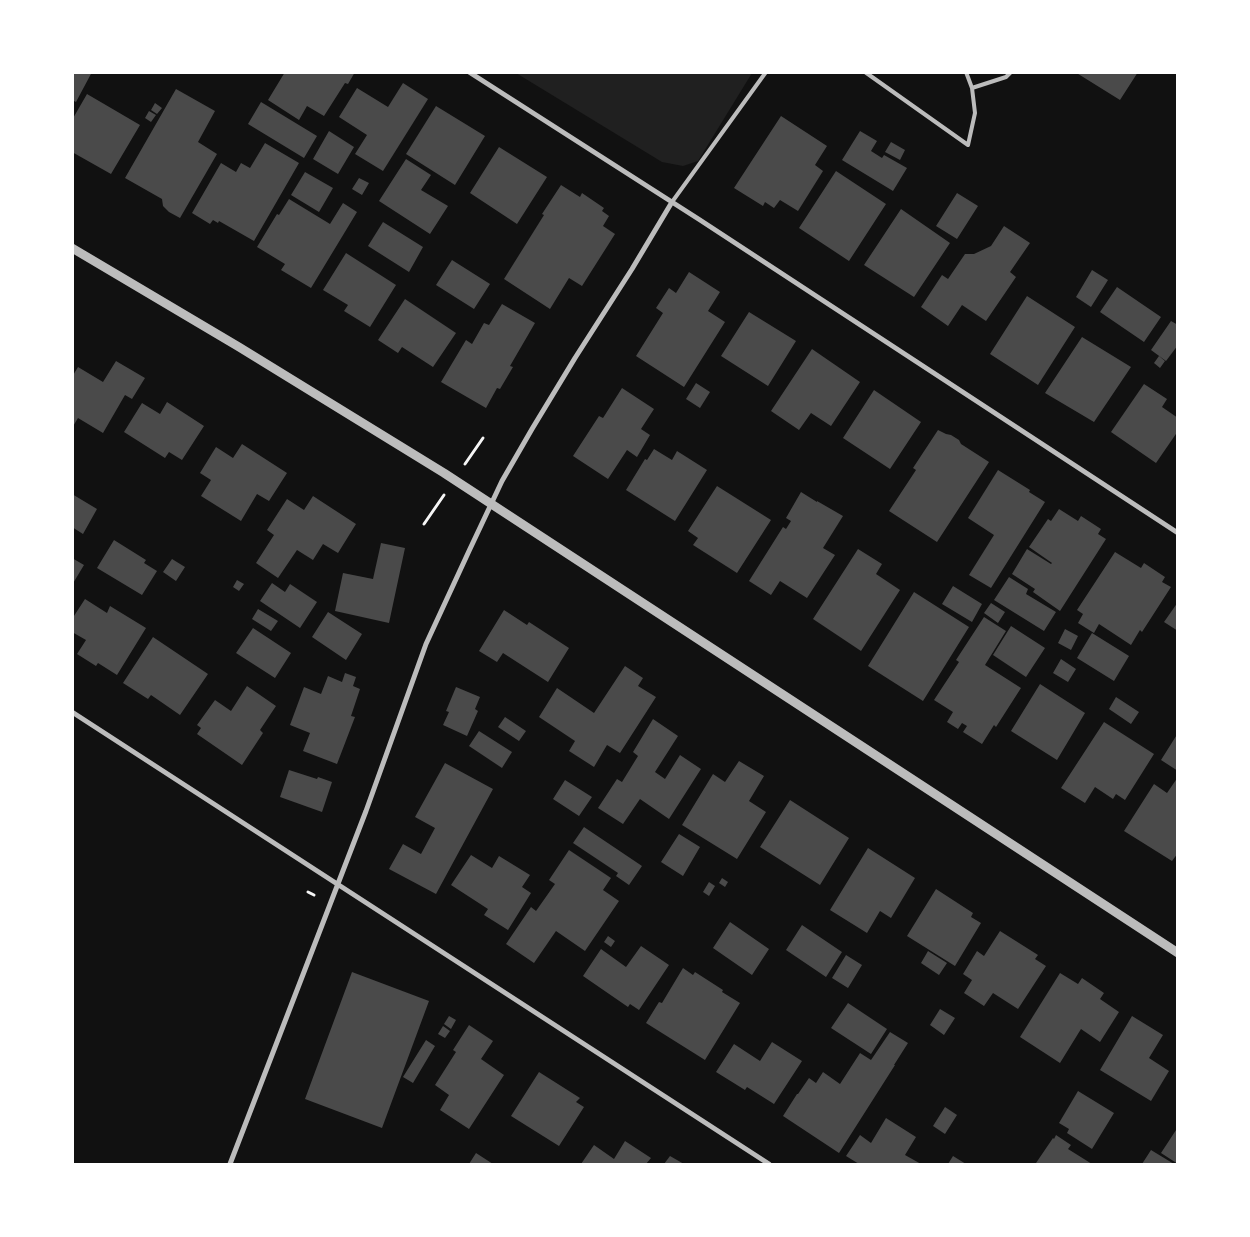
<!DOCTYPE html>
<html>
<head>
<meta charset="utf-8">
<style>
	body { margin:0 }
	#map { position:relative; width:1250px; height:1237px; overflow:hidden; background:#111; font-family:"Space Grotesk",sans-serif }
	canvas { display:block }
	.frame { position:absolute; inset:0; border:74px solid #fff; pointer-events:none }
</style>
</head>
<body>
<div id="map">
<canvas width="1250" height="1237"></canvas>
<div class="frame"></div>
</div>
<script>
const context = document.querySelector('canvas').getContext('2d');
context.lineJoin = 'round';
function paint(path, color) { context.fillStyle = color; context.fill(path, 'evenodd'); }
const shape = rows => new Path2D(rows.map(r => 'M' + r).join(''));
function stroke(path, color, width, dash) { context.strokeStyle = color; context.lineWidth = width; context.lineCap = dash ? 'butt' : 'round'; context.setLineDash(dash || []); context.stroke(path); }
paint(shape([
	[516,73,752,72,752,73,698,161,683,166,662,162]
]), '#202020');
paint(shape([
	[72,72,92,72,76,102,72,100],
	[285,72,355,72,348,84,345,83,324,116,307,106,299,120,268,100],
	[1075,72,1138,72,1120,100],
	[403,83,428,99,383,171,355,154,367,135,339,117,357,88,388,107],
	[176,89,215,111,198,142,217,154,180,218,169,212,163,206,162,199,125,178],
	[87,94,140,125,111,174,72,152,72,120],
	[261,102,317,136,304,158,248,124],
	[155,103,162,108,157,114,151,110],
	[436,106,485,136,455,185,406,154],
	[149,111,156,115,151,122,145,118],
	[781,116,827,146,815,165,823,171,798,211,780,200,774,208,765,202,763,206,734,188],
	[329,131,354,147,338,174,313,159],
	[860,131,877,141,871,151,882,158,884,155,907,168,893,191,842,160],
	[891,142,905,150,900,160,885,152],
	[265,143,299,163,254,241,219,221,218,223,213,220,210,224,192,213,221,163,236,172,241,163,250,168],
	[499,147,547,177,517,224,470,193],
	[406,159,431,175,421,190,448,206,430,234,379,201],
	[836,171,886,204,849,261,799,228],
	[305,172,333,188,319,212,291,195],
	[359,178,369,183,362,195,352,189],
	[561,185,580,197,582,193,604,208,602,211,609,216,603,226,615,234,582,286,569,278,550,309,504,279,544,215,542,214],
	[957,193,978,206,957,239,936,226],
	[289,199,330,224,343,203,357,212,311,288,281,270,285,264,257,247,277,214,279,215],
	[901,209,950,243,914,297,864,265],
	[383,222,423,247,409,272,368,246],
	[1004,226,1030,243,1010,272,1016,277,986,321,962,305,948,326,921,307,942,275,948,279,965,254,974,254,991,246],
	[346,253,396,285,370,327,344,311,348,305,323,290],
	[452,260,490,284,474,309,436,285],
	[1092,270,1108,280,1091,307,1076,297],
	[689,272,720,292,708,311,725,322,684,387,636,356,663,313,656,308,669,288,676,293],
	[1117,287,1161,317,1144,342,1100,312],
	[1027,296,1075,327,1038,385,990,354],
	[405,299,456,333,433,367,402,347,398,353,378,340],
	[502,304,535,323,510,366,513,367,500,389,497,388,486,408,441,382,466,340,472,344,484,323,489,325],
	[749,312,796,341,768,386,721,356],
	[1171,321,1178,325,1178,345,1166,361,1151,350],
	[1082,337,1131,367,1094,422,1045,393],
	[812,349,860,382,831,426,811,413,799,430,771,411],
	[1159,356,1165,361,1160,368,1154,363],
	[116,361,145,378,132,399,125,395,103,433,78,418,72,428,72,377,78,367,103,382],
	[696,383,710,392,700,408,686,399],
	[1144,384,1167,399,1162,407,1178,418,1178,431,1156,463,1111,432],
	[622,388,654,409,641,429,650,435,637,457,627,450,608,479,573,456,599,416,603,418],
	[874,390,921,422,890,469,843,438],
	[167,402,204,426,182,460,169,452,165,458,124,432,142,403,160,414],
	[938,430,946,434,951,435,959,440,961,444,989,462,937,542,889,511,916,470,913,468],
	[242,444,287,473,269,501,257,494,241,521,201,496,211,480,200,473,216,447,233,458],
	[654,449,672,460,677,451,707,470,675,521,626,490,645,459,647,460],
	[998,470,1030,490,1029,492,1045,502,991,588,969,575,994,535,968,518],
	[717,486,771,520,737,573,693,545,698,538,688,531],
	[801,492,817,502,817,501,843,516,823,548,835,555,807,598,780,581,771,595,749,581,783,527,786,529,791,521,786,518],
	[72,494,97,509,83,534,72,527],
	[313,496,356,524,338,553,323,544,313,560,297,550,278,578,256,563,274,535,267,530,287,499,304,510],
	[1059,509,1078,521,1081,516,1101,529,1098,534,1106,539,1060,611,1033,592,1035,589,1012,574,1027,549,1051,564,1052,563,1029,547,1048,519,1051,521],
	[114,540,146,560,144,563,157,571,142,595,97,568],
	[381,543,405,548,389,623,335,611,343,573,373,579],
	[858,549,882,564,876,574,900,590,861,651,813,619],
	[1115,552,1141,568,1144,563,1165,577,1162,582,1171,587,1142,632,1140,630,1131,645,1099,624,1094,633,1078,623,1083,614,1077,610],
	[72,558,84,565,72,585],
	[172,559,185,567,176,581,163,572],
	[1009,577,1028,589,1026,594,1056,612,1044,631,994,600],
	[237,580,244,584,239,591,233,587],
	[272,583,285,592,290,584,317,602,300,628,260,601],
	[953,586,982,604,972,622,942,604],
	[914,592,969,627,923,701,868,666],
	[85,599,107,613,110,606,146,628,117,675,98,663,96,666,77,654,86,640,72,632,72,619],
	[1178,602,1178,631,1164,622],
	[991,603,1005,612,998,623,984,613],
	[258,609,278,621,271,631,252,619],
	[504,610,527,625,529,622,569,648,548,682,503,653,497,662,479,651],
	[328,612,362,634,346,660,312,637],
	[984,617,1006,631,985,665,1021,688,996,727,994,725,982,744,963,732,967,726,962,723,958,729,947,722,953,712,934,700,959,662,956,660],
	[1011,626,1045,648,1026,677,993,655],
	[253,628,291,653,275,678,236,653],
	[1065,629,1078,636,1071,650,1058,643],
	[1092,633,1129,656,1114,681,1077,658],
	[153,637,208,674,180,715,151,695,148,699,123,683],
	[1061,659,1076,669,1068,682,1053,673],
	[625,666,643,678,638,686,656,697,620,753,607,745,594,767,569,751,575,741,539,717,557,688,594,713],
	[345,673,356,677,353,686,360,689,351,716,355,717,337,764,303,751,310,733,290,725,304,687,321,694,328,676,342,682],
	[1040,684,1085,713,1057,760,1011,731],
	[247,686,276,706,260,730,263,733,242,765,197,734,201,728,197,725,215,700,231,711],
	[456,687,480,697,475,709,478,711,467,736,443,725,449,712,446,711],
	[1116,697,1139,712,1131,724,1109,709],
	[505,717,526,731,519,741,498,727],
	[653,719,678,736,655,772,665,779,680,755,701,769,669,819,640,799,623,824,598,808,617,779,622,782,638,756,633,752],
	[1104,722,1154,754,1125,800,1116,794,1113,799,1095,787,1085,803,1061,788],
	[479,731,512,752,502,768,469,746],
	[1178,733,1178,771,1161,760],
	[739,761,764,776,749,801,766,812,737,859,682,825,713,774,725,782],
	[445,763,493,789,436,894,389,869,403,844,421,854,435,828,415,817],
	[289,770,317,779,318,777,332,782,322,812,280,797],
	[1178,777,1178,853,1172,861,1124,831,1154,784,1167,793],
	[565,780,592,797,579,816,553,799],
	[790,800,849,838,820,885,760,847],
	[584,827,642,866,629,885,616,876,618,873,573,843],
	[679,834,700,847,683,876,661,862],
	[868,848,915,878,891,918,880,911,867,933,830,910],
	[569,850,611,878,603,890,619,901,585,951,556,931,534,963,506,944,531,907,536,911,555,884,549,880],
	[471,855,492,868,499,856,530,875,522,887,531,893,508,930,484,915,488,909,451,885],
	[722,878,728,882,725,887,719,883],
	[709,882,715,886,709,896,703,892],
	[936,889,973,913,971,917,981,923,955,966,907,936],
	[730,922,769,949,752,975,713,948],
	[802,925,842,952,826,977,786,950],
	[1000,931,1038,955,1035,959,1046,966,1018,1009,993,993,984,1006,964,993,972,980,963,974,977,951,984,956],
	[608,936,615,941,611,947,604,942],
	[641,946,669,965,639,1010,630,1004,628,1007,583,976,601,949,626,967],
	[928,951,947,963,939,975,921,963],
	[846,955,862,965,848,988,832,978],
	[683,968,693,975,695,972,723,990,722,992,740,1003,705,1060,646,1023,659,1002,662,1003],
	[352,972,429,1001,382,1128,305,1099],
	[1060,973,1078,984,1082,978,1104,993,1100,999,1119,1012,1100,1042,1081,1029,1060,1063,1020,1037],
	[848,1003,887,1029,871,1054,831,1028],
	[940,1009,955,1018,944,1035,930,1025],
	[449,1016,456,1020,451,1029,444,1024],
	[1132,1016,1163,1035,1149,1058,1169,1071,1151,1101,1100,1070],
	[469,1025,493,1041,481,1059,504,1075,469,1129,440,1110,449,1095,435,1085,456,1052,453,1050],
	[443,1026,450,1031,445,1038,438,1034],
	[890,1032,908,1043,894,1065,895,1065,839,1153,783,1116,797,1094,798,1094,809,1078,816,1083,823,1072,840,1084,860,1053,871,1060],
	[426,1040,435,1046,413,1083,403,1077],
	[772,1042,802,1061,774,1104,747,1087,745,1090,716,1072,734,1044,760,1061],
	[539,1072,580,1098,576,1102,584,1107,559,1146,511,1116],
	[1078,1091,1114,1113,1092,1149,1067,1133,1069,1129,1059,1123],
	[945,1107,957,1115,945,1134,933,1126],
	[886,1118,916,1137,905,1155,921,1164,859,1164,846,1156,860,1135,871,1143],
	[1178,1127,1178,1164,1161,1153],
	[1056,1135,1071,1145,1068,1149,1092,1164,1037,1164,1036,1163,1053,1138,1054,1139],
	[625,1141,651,1158,646,1164,581,1164,594,1145,614,1159],
	[1151,1150,1174,1164,1142,1164],
	[476,1153,493,1164,469,1164],
	[670,1156,684,1164,664,1164],
	[953,1156,966,1164,948,1164]
]), '#4a4a4a');
stroke(shape([
	[465,464,483,438],
	[424,524,444,495],
	[308,892,314,895]
]), '#f5f5f5', 3);
stroke(shape([
	[865,72,968,145,975,113,972,88,966,72],
	[972,88,1006,77,1011,72],
	[672,202,766,72]
]), '#bcbcbc', 4);
stroke(shape([
	[469,72,700,220,1178,533],
	[72,712,769,1164],
	[230,1164,366,811,426,644,469,551,502,481,532,429,575,358,632,269,672,202]
]), '#bcbcbc', 5);
stroke(shape([
	[72,248,239,347,444,473,1178,953]
]), '#bcbcbc', 9);
</script>
</body>
</html>
